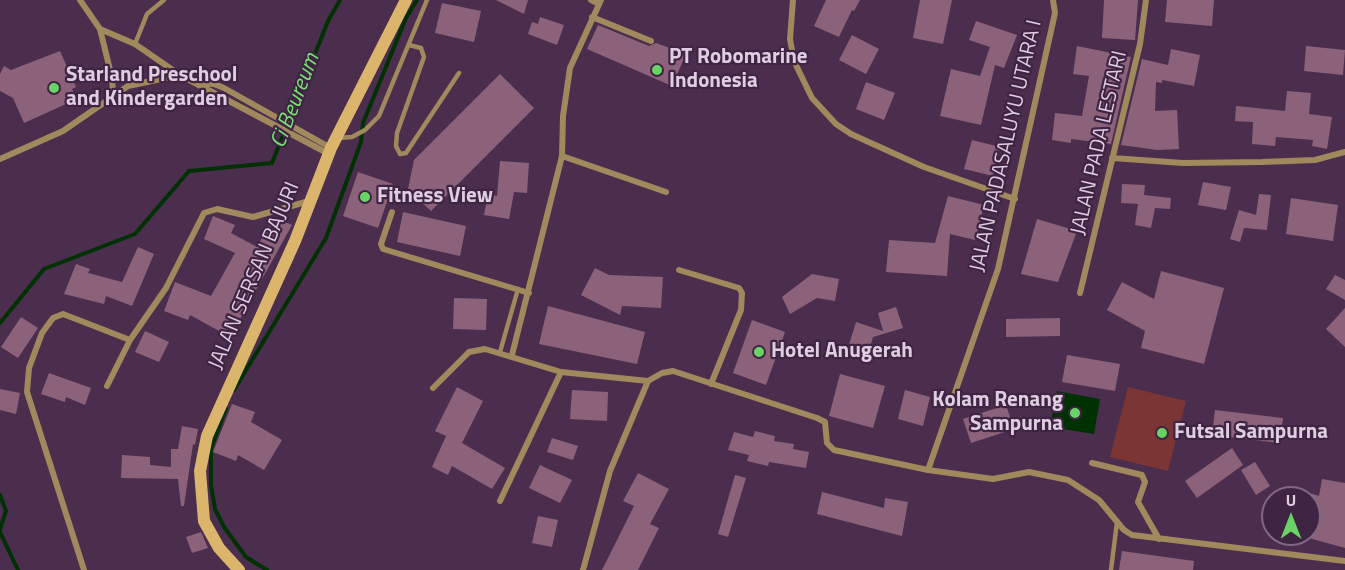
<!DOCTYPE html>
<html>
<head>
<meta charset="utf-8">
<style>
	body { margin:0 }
	#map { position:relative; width:1345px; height:570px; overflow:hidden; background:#4b2e4e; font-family:"Titillium Web",sans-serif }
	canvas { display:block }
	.north { position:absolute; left:1261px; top:486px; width:60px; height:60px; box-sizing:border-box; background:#402443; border:2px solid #806882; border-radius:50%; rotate:0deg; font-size:16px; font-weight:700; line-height:24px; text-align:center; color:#dfcee1 }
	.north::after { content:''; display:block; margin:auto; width:21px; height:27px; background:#68d465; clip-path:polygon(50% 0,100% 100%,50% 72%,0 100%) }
</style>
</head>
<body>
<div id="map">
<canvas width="1345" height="570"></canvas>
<div class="north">U</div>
</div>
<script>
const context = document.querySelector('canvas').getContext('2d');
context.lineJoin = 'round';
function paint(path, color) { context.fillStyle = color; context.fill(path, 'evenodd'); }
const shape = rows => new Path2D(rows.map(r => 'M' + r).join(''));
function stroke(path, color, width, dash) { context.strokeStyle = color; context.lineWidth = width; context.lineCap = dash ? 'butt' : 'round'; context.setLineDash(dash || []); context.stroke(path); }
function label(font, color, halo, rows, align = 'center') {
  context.font = font + ' "Titillium Web",sans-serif'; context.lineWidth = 4.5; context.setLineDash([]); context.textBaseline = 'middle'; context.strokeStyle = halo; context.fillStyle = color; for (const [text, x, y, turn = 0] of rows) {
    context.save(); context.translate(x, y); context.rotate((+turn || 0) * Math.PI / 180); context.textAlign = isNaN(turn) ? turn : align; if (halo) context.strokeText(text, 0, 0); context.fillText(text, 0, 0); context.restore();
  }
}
paint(shape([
	[1128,387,1186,401,1168,471,1110,457]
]), '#7b3534');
paint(shape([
	[1057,391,1100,399,1094,434,1050,427]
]), '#003102');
stroke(shape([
	[0,323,44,269,135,234,189,171,272,163,328,21,340,0],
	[234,390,326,238,361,142,363,123,406,18,417,0],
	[226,408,211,448,211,485,215,509,224,527,246,557,267,570],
	[0,495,6,511,0,529],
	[0,532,18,570]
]), '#003102', 4);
paint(shape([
	[496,0,528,0,524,14],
	[826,0,860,0,854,11,852,10,839,37,814,26],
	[920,0,952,0,943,44,913,38],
	[1104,0,1138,0,1135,40,1102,38],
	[1167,0,1214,0,1212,26,1165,22],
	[442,3,481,11,474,42,435,33],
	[540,17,564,25,557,45,528,34,532,22,538,24],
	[976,21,1017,35,1004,68,995,65,981,125,940,116,951,69,980,76,990,47,969,40],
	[598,25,649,46,656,43,686,54,672,86,587,49],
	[852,35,879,49,866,74,839,60],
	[1077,46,1131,57,1111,144,1071,139,1071,143,1052,140,1055,113,1082,116,1089,76,1073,74],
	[1306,46,1345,50,1343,75,1304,71],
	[1171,49,1200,55,1194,86,1162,80,1162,83,1156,82,1155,111,1177,110,1179,149,1157,150,1121,145,1142,59,1168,65],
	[60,51,76,87,72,89,77,99,24,123,13,98,0,91,0,74,4,66,11,70],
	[500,74,534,108,431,211,408,189,414,160],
	[866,82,895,93,884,120,856,109],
	[1287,91,1311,93,1309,114,1332,117,1327,149,1312,146,1313,140,1276,137,1275,146,1252,144,1253,122,1235,121,1236,106,1285,111],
	[972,140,1000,147,993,176,964,169],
	[500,161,529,163,527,193,514,192,509,219,484,215,488,194,497,196],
	[358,172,393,184,378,228,343,216],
	[1203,182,1231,187,1226,210,1198,205],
	[1122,184,1145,185,1144,195,1171,198,1170,209,1155,208,1151,228,1135,225,1138,204,1121,203],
	[1259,194,1271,195,1267,230,1244,228,1240,242,1230,239,1239,210,1256,215],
	[948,196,984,205,975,240,950,234,947,276,886,272,889,240,935,243],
	[1291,198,1338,205,1333,241,1286,234],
	[403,212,466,226,460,256,397,242],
	[213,216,235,225,231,233,257,247,273,217,292,225,230,337,190,315,188,320,164,311,175,282,211,296,235,253,204,239],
	[1037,219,1077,231,1058,282,1021,274],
	[138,247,154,254,132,306,106,296,104,304,64,294,76,264,90,269,88,273,122,282],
	[595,268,609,275,663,277,661,308,622,306,620,315,581,295],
	[1161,271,1224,288,1204,364,1141,348,1145,331,1107,310,1122,282,1154,299],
	[812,274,839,279,835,301,817,298,790,314,782,297],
	[1335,275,1345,280,1345,300,1326,289],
	[454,298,487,299,486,330,453,329],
	[548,306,645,332,637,364,539,344],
	[896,307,903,328,873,337,868,354,848,348,856,322,883,331,878,313],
	[1345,308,1345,347,1326,329],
	[21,317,38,328,18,358,1,347],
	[1060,318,1060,336,1006,337,1006,319],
	[752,320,785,332,766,385,733,373],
	[145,331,169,342,159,362,135,352],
	[1067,355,1120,364,1115,391,1062,382],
	[49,373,91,388,85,405,66,397,65,402,41,394],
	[840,374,885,386,873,428,829,416],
	[457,387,483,401,462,443,505,468,492,489,452,466,448,475,432,467,446,436,435,431],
	[0,389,20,393,16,414,0,410],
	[572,390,608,392,607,421,570,419],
	[905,390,930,397,923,426,898,419],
	[232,404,255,412,251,422,282,440,264,470,238,455,236,461,213,452],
	[1006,405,1014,429,971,443,963,419],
	[1215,410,1283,418,1280,443,1212,435],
	[182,426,198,429,195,445,193,444,184,506,181,506,178,479,121,478,122,455,150,457,150,465,171,467,171,449,178,449],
	[755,431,775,436,774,441,794,444,793,449,809,452,806,468,769,462,768,466,747,461,749,455,728,450,734,432,753,437],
	[552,438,578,446,573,460,547,452],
	[1232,448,1243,465,1197,498,1185,481],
	[1255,462,1270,486,1256,495,1241,470],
	[540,465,572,480,560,503,529,488],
	[638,473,669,489,650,524,659,528,638,570,602,570,634,506,623,501],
	[735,475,746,478,728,537,718,534],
	[1322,479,1345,483,1345,548,1309,538,1309,498,1284,498,1287,486,1319,496],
	[822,492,884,508,885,498,908,502,902,536,817,514],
	[538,516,558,520,552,547,532,543],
	[201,532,208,548,192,553,186,537],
	[1122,551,1194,561,1193,570,1119,570]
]), '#8c627b');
stroke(shape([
	[135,44,147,14,164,0],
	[409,45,421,48,424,57,397,133,396,146,400,154,406,153,459,73],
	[338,138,352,137,365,130,379,116,427,0],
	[500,352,518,289],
	[1111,570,1117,522]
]), '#a0895c', 4.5);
stroke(shape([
	[80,0,100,29,112,78,113,94],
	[591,0,599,4],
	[793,0,790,39,794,61,812,98,836,124,851,134,924,167,1015,199],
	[592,17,651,41],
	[100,29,135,44,180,75,329,154],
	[200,83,214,84,224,88,331,148],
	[562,156,666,192],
	[1112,158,1183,163,1262,162,1315,160,1345,152],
	[0,159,63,131,128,86,180,75],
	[392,212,381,244,383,249,529,293],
	[679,270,739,288,742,293,741,310,711,384],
	[1080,293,1140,44,1146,0],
	[512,355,562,156,563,116,570,68,601,0],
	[107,386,130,340],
	[433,388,469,352,485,349,561,372,648,381,662,373,673,371,817,418,825,422,827,443,834,450,928,470,993,479,1029,472,1068,480,1099,500,1124,530,1132,535,1345,561],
	[1092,463,1142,475,1145,482,1138,502,1159,539],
	[928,470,998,269,1055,13,1053,0],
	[500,501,561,372],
	[84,570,27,392,29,368,42,333,53,318,63,314,130,340,166,288,204,213,217,209,253,217,309,201],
	[583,570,610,471,648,381]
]), '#a0895c', 6);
stroke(shape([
	[239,570,219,548,204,521,200,471,207,436,295,241,331,148,406,0]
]), '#dab56b', 12);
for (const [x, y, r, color] of [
	[657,70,6,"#68d465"],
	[54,88,6,"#68d465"],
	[365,197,6,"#68d465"],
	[759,352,6,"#68d465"],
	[1075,413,6,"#68d465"],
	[1162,433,6,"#68d465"]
]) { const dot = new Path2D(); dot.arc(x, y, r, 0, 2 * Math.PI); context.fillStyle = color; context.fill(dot); stroke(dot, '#402443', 2); }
label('bold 21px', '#dfcee1', '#402443', [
	["PT Robomarine",669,58],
	["Indonesia",669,82],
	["Starland Preschool",66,76],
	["and Kindergarden",66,100],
	["Fitness View",377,197],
	["Hotel Anugerah",771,352],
	["Kolam Renang",1063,401,"right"],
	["Sampurna",1063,425,"right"],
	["Futsal Sampurna",1174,433]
], 'left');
label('21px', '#dfcee1', '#402443', [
	["JALAN PADA LESTARI",1100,143,-77],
	["JALAN PADASALUYU UTARA I",1007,146,-77],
	["JALAN SERSAN BAJURI",255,276,-67]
]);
label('italic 22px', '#77e373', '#402443', [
	["Ci Beureum",296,101,-69]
]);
</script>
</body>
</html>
